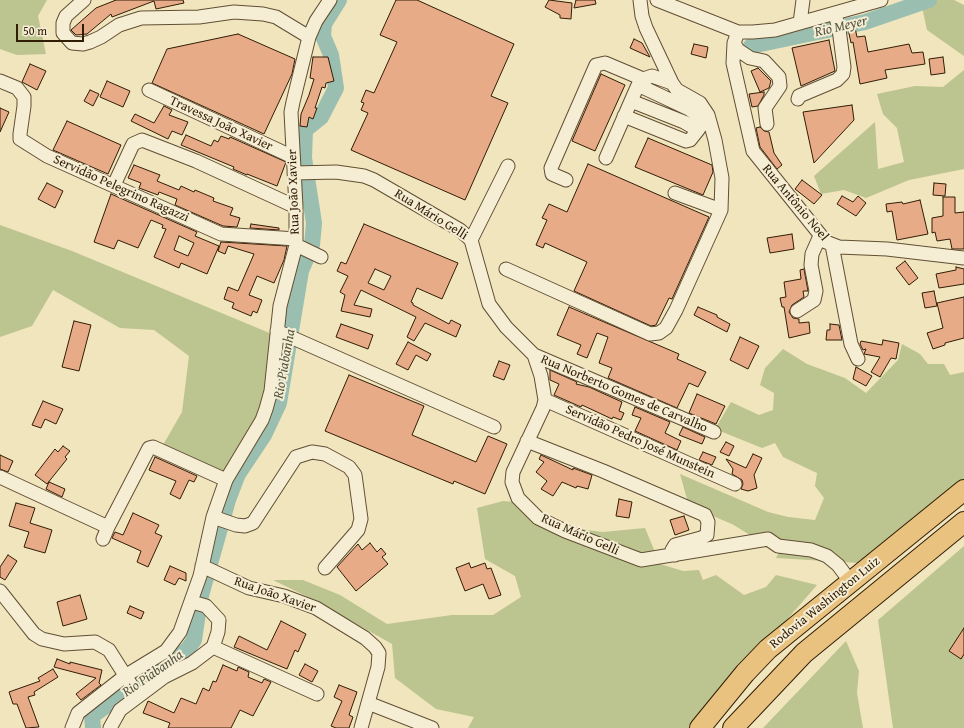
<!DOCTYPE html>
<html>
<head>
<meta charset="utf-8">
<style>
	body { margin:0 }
	#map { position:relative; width:964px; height:728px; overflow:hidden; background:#f0e5bd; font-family:"Gentium Book Plus",serif }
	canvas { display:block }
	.scale { position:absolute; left:16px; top:24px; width:68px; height:18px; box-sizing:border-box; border:2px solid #311c05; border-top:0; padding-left:5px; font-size:12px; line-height:14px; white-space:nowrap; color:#311c05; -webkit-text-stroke:3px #f5eed4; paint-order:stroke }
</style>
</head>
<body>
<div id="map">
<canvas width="964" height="728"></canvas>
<div class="scale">50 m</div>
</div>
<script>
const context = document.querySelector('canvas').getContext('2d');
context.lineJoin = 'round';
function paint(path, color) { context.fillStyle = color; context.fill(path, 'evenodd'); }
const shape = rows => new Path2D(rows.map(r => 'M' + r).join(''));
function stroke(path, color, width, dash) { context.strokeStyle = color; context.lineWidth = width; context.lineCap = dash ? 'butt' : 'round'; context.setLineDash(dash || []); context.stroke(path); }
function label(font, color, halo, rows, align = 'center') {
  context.font = font + ' "Gentium Book Plus",serif'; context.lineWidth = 4; context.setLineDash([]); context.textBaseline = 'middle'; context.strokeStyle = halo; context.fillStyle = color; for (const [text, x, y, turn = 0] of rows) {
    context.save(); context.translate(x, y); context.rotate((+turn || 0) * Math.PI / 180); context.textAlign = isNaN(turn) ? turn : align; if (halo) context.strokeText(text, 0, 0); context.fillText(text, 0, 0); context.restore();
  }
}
paint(shape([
	[0,0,47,0,38,16,46,54,17,55,0,49],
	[938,0,954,0,964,5,964,56,927,30,922,7],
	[964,70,964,169,909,180,866,198,844,190,821,194,814,176,875,122,878,169,904,162,897,128,883,114,877,94,915,86,943,87],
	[0,225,72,251,272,334,266,389,256,420,223,472,163,445,182,412,189,356,154,330,120,328,53,290,32,326,0,337],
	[902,344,920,354,928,364,944,364,950,375,964,372,964,484,893,540,858,563,776,558,784,543,777,536,750,535,732,524,689,506,680,474,768,512,788,517,815,520,824,498,815,486,817,473,783,457,775,443,762,448,715,429,731,402,759,415,773,410,774,393,760,385,765,368,783,349,807,364,845,378,866,393,898,360],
	[503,501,526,503,549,524,571,528,603,532,645,528,660,564,683,571,699,570,703,580,716,575,744,595,766,587,776,575,817,585,693,728,468,728,474,717,436,709,395,678,392,644,316,601,273,580,303,580,340,595,387,624,452,615,493,615,521,597,515,576,485,559,477,508],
	[964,546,964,728,893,728,878,620],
	[846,641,859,671,857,693,863,728,763,728]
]), '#bcc48f');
stroke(shape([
	[751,46,865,22,929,0],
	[93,728,92,716,150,673,187,650,194,640,200,599,228,500,238,474,264,435,279,403,301,271,312,245,314,223,304,158,305,130,321,117,336,88,331,55,323,36,324,24,339,0]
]), '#9abfb1', 16);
const building = shape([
	[116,0,183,0,184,3,156,9,154,1,112,17,111,14,87,34,76,35,71,30,96,8,116,0],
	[396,0,417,0,514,44,491,96,508,103,465,200,351,150,368,113,361,110,364,103,361,102,366,90,374,93,397,42,380,35,396,0],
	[549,0,572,3,571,19,560,18,560,15,545,7,549,0],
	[576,0,595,0,596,4,574,8,576,0],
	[854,23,857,37,865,36,868,52,909,44,912,53,923,52,925,64,885,70,887,78,860,84,853,42,851,43,847,24,854,23],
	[238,34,295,59,292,74,264,134,152,83,167,49,238,34],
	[634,39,642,43,650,57,630,48,634,39],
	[829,40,835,71,801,86,792,48,829,40],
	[694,44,708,47,706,58,691,54,694,44],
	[313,57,328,57,334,81,326,83,325,88,322,87,315,108,317,108,313,119,309,117,307,127,300,126,301,114,309,95,314,79,310,78,313,57],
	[943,57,945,73,931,75,929,59,943,57],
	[30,64,46,71,37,90,22,82,30,64],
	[758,68,771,81,769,88,760,92,751,71,758,68],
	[601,74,625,85,595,151,572,141,601,74],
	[107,81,130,91,123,107,100,97,107,81],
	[90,90,99,94,93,106,84,101,90,90],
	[764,92,764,95,758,106,752,107,749,94,764,92],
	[852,105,854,120,814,163,803,112,852,105],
	[164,106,172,110,169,115,188,122,182,135,172,131,168,139,131,121,135,114,154,123,164,106],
	[0,108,9,112,0,132,0,108],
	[67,121,121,145,108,174,53,150,67,121],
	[760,127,764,131,769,132,774,153,782,165,777,169,760,147,756,128,760,127],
	[186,135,211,146,214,140,218,142,221,136,229,139,230,137,286,162,277,186,247,174,247,175,233,169,234,167,181,145,186,135],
	[648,138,712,165,713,172,703,195,635,167,648,138],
	[588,164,709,217,672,299,669,298,656,325,651,326,574,291,587,262,545,243,543,248,536,245,547,220,542,218,549,204,567,212,588,164],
	[134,165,160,175,157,181,179,190,181,186,194,192,195,190,214,198,213,201,233,208,230,215,240,218,237,227,223,226,175,205,177,199,159,192,158,195,139,188,141,183,128,178,134,165],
	[802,180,822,195,814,204,795,189,802,180],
	[47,183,63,191,55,208,38,199,47,183],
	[934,183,946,184,945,196,933,195,934,183],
	[111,194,197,232,195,236,219,246,207,274,181,263,179,268,154,257,166,229,162,228,163,225,151,220,138,248,118,240,114,249,94,242,111,194],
	[179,236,194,243,188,256,174,250,179,236],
	[842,196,853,202,858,196,866,203,856,216,837,204,842,196],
	[943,197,955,197,955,213,964,212,964,249,952,249,950,239,937,241,935,232,932,233,932,218,943,216,943,197],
	[920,200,928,234,897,240,892,211,887,212,886,204,902,202,903,204,920,200],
	[251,224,279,228,279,230,250,228,251,224],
	[364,224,458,263,442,299,417,288,411,302,413,303,413,305,449,324,451,320,461,325,456,337,425,323,414,341,407,337,416,317,361,290,354,305,372,309,370,317,341,311,345,295,340,292,348,276,337,271,341,262,346,264,364,224],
	[375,269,391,276,384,290,368,283,375,269],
	[792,234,794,249,770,253,767,238,792,234],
	[221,242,287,246,284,260,274,283,257,276,249,295,262,300,257,313,253,311,251,316,232,308,234,303,224,299,228,287,238,291,254,254,228,246,225,254,218,251,221,242],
	[905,261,918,278,909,285,896,268,905,261],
	[956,267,964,269,964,284,939,288,936,274,956,270,956,267],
	[804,269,808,291,803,291,804,297,792,305,789,312,793,318,799,319,799,323,809,322,810,333,789,338,784,307,782,307,780,298,786,297,784,282,801,279,800,270,804,269],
	[934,291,937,306,925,308,922,293,934,291],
	[964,297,964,338,945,343,945,345,933,349,927,333,943,328,937,303,964,297],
	[569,307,679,354,677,359,706,372,698,387,689,383,677,408,608,378,612,368,599,363,608,337,597,333,587,358,577,354,581,345,557,335,569,307],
	[698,307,717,315,717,317,730,324,727,332,694,315,698,307],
	[74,321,91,325,79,371,62,367,74,321],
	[341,324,373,335,368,349,336,337,341,324],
	[830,324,839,325,842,340,826,340,827,330,830,330,830,324],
	[740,337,759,346,748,369,730,360,740,337],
	[883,340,899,343,896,359,891,358,880,377,871,372,880,357,864,354,866,349,863,350,860,344,861,341,882,345,883,340],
	[408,342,431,354,427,361,416,355,408,370,396,364,408,342],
	[499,361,510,365,504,380,493,376,499,361],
	[856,367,872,376,866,386,853,379,856,367],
	[550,370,577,382,576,384,589,387,622,402,619,411,624,413,621,420,613,417,612,419,582,405,581,407,554,395,559,384,550,380,550,370],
	[349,375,424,406,412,435,476,462,488,436,507,444,485,494,454,481,453,484,325,431,349,375],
	[697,394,725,406,716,424,689,413,697,394],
	[43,401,63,409,56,424,45,419,41,428,32,425,43,401],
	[635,407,670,422,665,433,681,441,677,450,635,431,641,418,632,415,635,407],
	[683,427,705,437,702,444,679,435,683,427],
	[726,442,734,446,729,456,720,452,726,442],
	[63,446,70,451,65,457,67,459,47,484,35,475,55,449,58,452,63,446],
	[703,452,716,457,712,465,699,460,703,452],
	[753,454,762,458,754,475,757,488,748,491,741,489,743,484,742,480,732,474,733,469,726,459,746,468,753,454],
	[0,455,13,461,8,472,0,469,0,455],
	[541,455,573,470,573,468,592,475,588,489,577,486,576,488,562,482,553,496,541,489,547,481,536,472,544,462,539,459,541,455],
	[155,457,197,476,194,482,189,480,180,499,170,494,176,481,149,470,155,457],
	[49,482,65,489,62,497,46,489,49,482],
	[619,499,632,502,629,518,616,516,619,499],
	[16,503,35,508,30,523,52,530,45,553,24,547,29,532,9,526,16,503],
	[133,513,159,525,155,533,162,536,148,567,137,562,141,551,112,538,115,532,123,535,133,513],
	[684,516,689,530,675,535,670,520,684,516],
	[370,543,377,552,381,548,386,554,382,557,388,564,356,591,337,567,358,544,362,550,370,543],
	[8,555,17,561,5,580,0,577,0,567,8,555],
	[469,563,471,568,485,563,487,569,491,568,501,595,489,599,483,584,465,591,456,568,469,563],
	[170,566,186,573,186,581,179,578,175,585,164,580,170,566],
	[80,595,87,619,63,626,57,602,80,595],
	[130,606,144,612,141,619,127,613,130,606],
	[281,621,306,634,298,652,295,650,287,669,234,647,239,636,267,650,281,621],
	[964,628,964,654,961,659,949,651,964,628],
	[57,659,70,664,70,662,102,670,99,683,101,685,81,700,76,694,96,678,54,667,57,659],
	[305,664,318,671,312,682,299,675,305,664],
	[223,665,237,671,238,667,249,672,248,677,262,683,264,679,271,682,253,716,240,710,231,728,168,728,170,723,143,713,148,701,174,713,181,698,196,704,203,688,209,691,213,681,216,682,223,665],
	[53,669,58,677,34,692,35,695,28,697,39,727,26,728,17,704,13,704,9,692,40,681,38,678,53,669],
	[339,685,357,692,349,715,353,717,349,728,336,728,331,726,342,701,334,697,339,685]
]);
paint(building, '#e7ab88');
stroke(building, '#311c05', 1);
const minor = shape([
	[84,0,66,16,63,23,63,33,72,43,83,44,90,42,101,37,119,25,141,18,199,17,234,12,263,14,276,17,309,37],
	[657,0,738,32,753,32,775,30,881,0],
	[800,23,803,0],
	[738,32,734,43,733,63,753,151,826,242,839,247,887,249,964,258],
	[734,43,738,50,750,58,764,61,779,77,780,86,765,108,767,124],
	[0,81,17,88,24,97,24,106,20,134,20,139,47,156,221,234,296,239],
	[638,85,689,109,704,120],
	[149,90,293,157],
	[798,99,799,96,837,80,843,74,844,67,839,29,835,14],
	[631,101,684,122,698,130],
	[624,116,686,141,690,140,698,130,708,115],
	[606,158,638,85,643,79,652,76,672,83],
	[294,173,336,172,364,176,374,180,460,230,471,240,489,304,506,327,534,355,541,376,545,400,543,408,513,472,512,482,518,498,538,518,565,531,641,560,768,539,778,546,811,550,827,556,838,565,850,581],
	[566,180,552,174,551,168,596,65,605,63,643,79],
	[114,185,133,144,142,140,196,161,296,207],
	[675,193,721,210],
	[471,240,508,166],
	[296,245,321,257],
	[832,245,851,344,858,359],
	[506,269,650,334,659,333,666,328,676,310,721,210,722,178,715,140,708,115,700,103,677,90,672,83,646,28,642,16,640,0],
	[797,311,814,300,816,291,811,265,812,254,820,236],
	[277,331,494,427],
	[534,355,714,432],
	[545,400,735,484],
	[527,441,603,471,705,515,708,522,707,535,701,538,675,545,672,550,675,555],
	[0,477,108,527,149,448,153,447,226,480],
	[213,517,236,525,245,526,253,523,296,457,312,452,325,454,349,467,355,475,361,519,358,530,325,568],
	[103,539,108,527],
	[202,566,249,588,284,596,316,608,365,638,375,647,379,653,378,667,361,728],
	[0,591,34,634,42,639,64,644,95,642,109,650,135,691],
	[213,647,317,694],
	[368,703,432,728],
	[72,728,78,713,125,676,166,651,180,632,200,576,213,517,226,480,262,420,266,409,271,391,280,306,296,245,296,207,291,112,293,102,309,37,316,21,330,0],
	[110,728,120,710,164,677,192,663,213,647,218,632,219,620,206,606,192,602]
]);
const highway = shape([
	[700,728,745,673,768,649,964,490],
	[733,728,804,653,964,522]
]);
stroke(minor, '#614e33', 15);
stroke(highway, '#311c05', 22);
stroke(minor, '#f5eed4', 13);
stroke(highway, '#e8c27e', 20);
label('13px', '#311c05', '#f5eed4', [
	["Travessa João Xavier",221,124,25],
	["Servidão Pelegrino Ragazzi",121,189,24],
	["Rua João Xavier",294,192,-92],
	["Rua Antônio Noel",795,203,50],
	["Rua Mário Gelli",431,215,32],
	["Rua Norberto Gomes de Carvalho",624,394,23],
	["Servidão Pedro José Munstein",640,442,24],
	["Rua Mário Gelli",580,535,24],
	["Rua João Xavier",275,595,19],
	["Rodovia Washington Luiz",825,603,-39]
]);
label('italic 14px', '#565541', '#f5eed4', [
	["Rio Meyer",841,27,-13],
	["Rio Piabanha",285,364,-80],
	["Rio Piabanha",153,674,-35]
]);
</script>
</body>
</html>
